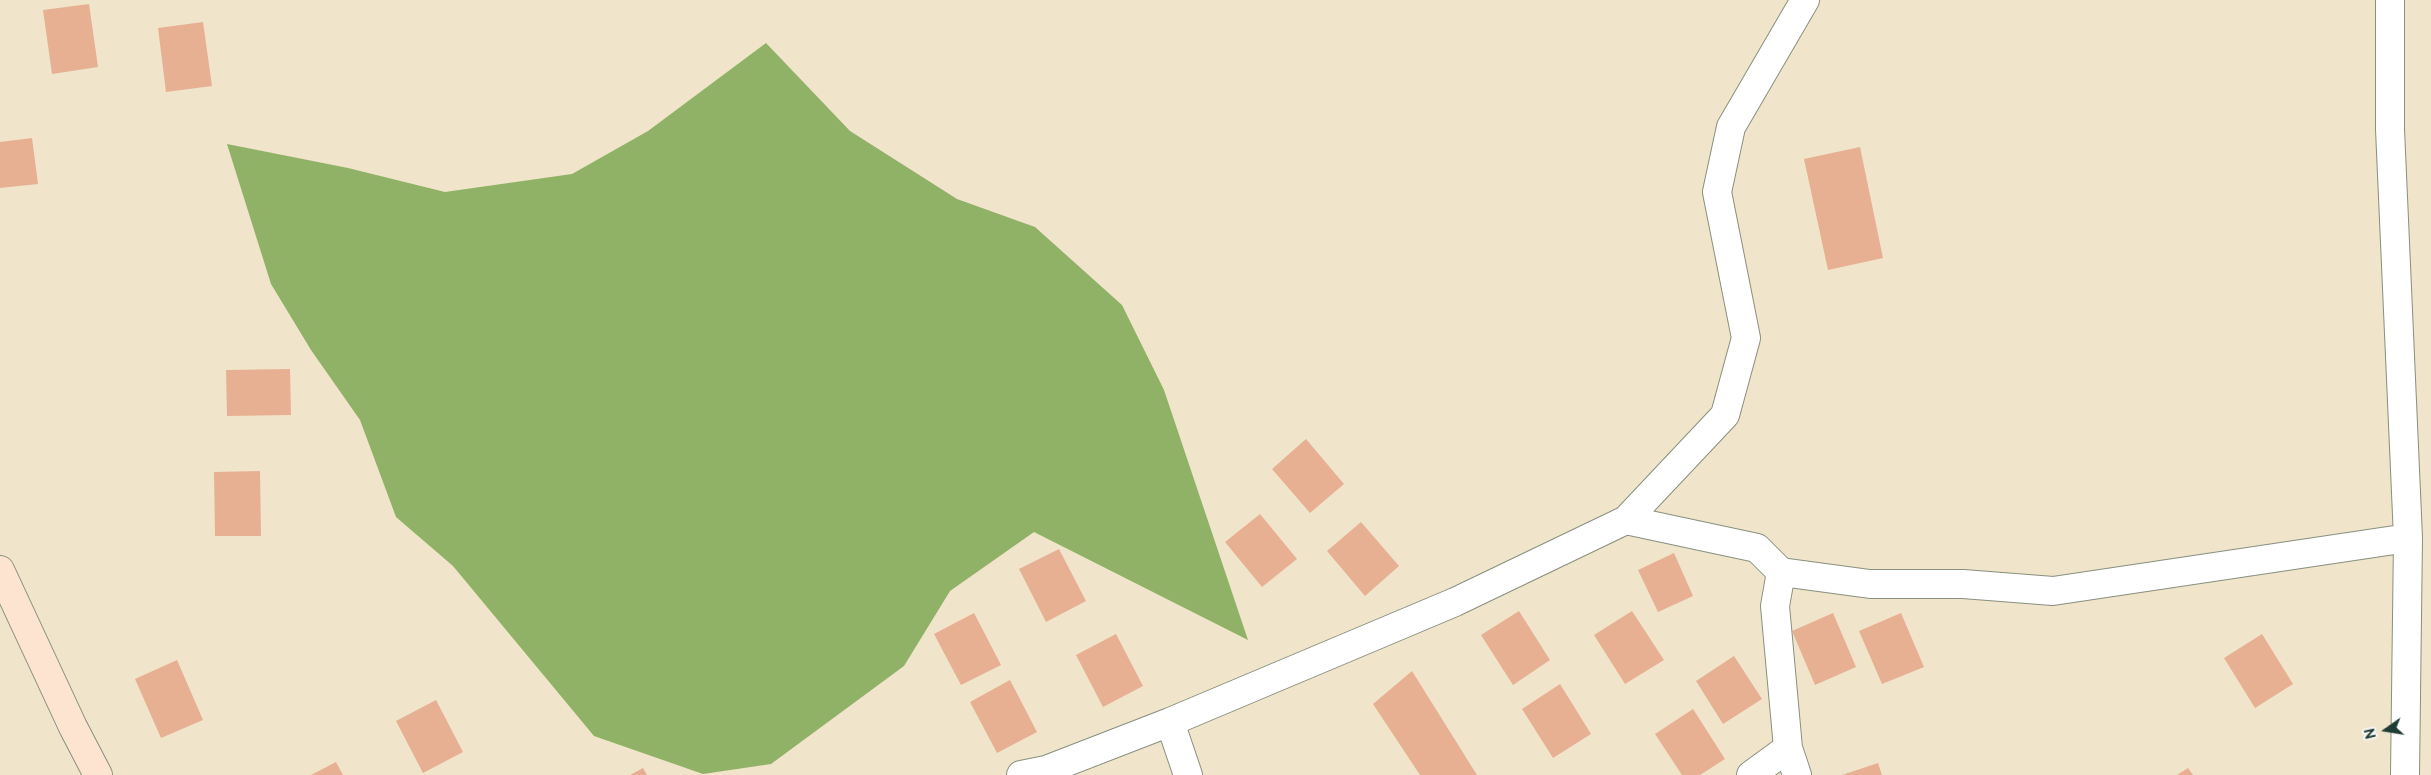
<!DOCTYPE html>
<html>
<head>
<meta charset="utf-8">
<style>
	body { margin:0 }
	#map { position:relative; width:2431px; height:775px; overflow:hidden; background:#f0e4ca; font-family:"Balsamiq Sans",sans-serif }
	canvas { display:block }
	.north { position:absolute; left:2361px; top:705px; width:50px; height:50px; -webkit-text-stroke:4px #f6f6f2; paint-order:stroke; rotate:257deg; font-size:14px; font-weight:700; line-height:20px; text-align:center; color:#1f3d34 }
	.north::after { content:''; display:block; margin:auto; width:18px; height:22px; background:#1f3d34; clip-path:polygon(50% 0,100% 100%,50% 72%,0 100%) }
</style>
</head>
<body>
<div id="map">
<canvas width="2431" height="775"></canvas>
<div class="north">N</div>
</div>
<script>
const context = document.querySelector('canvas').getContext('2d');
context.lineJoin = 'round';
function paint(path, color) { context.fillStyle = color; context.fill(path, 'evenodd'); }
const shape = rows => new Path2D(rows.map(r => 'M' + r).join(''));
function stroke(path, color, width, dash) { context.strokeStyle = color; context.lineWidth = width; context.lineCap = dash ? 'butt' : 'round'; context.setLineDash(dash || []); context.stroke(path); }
paint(shape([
	[766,43,850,131,957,199,1035,227,1122,305,1164,390,1248,640,1034,532,950,591,904,666,771,764,703,774,594,736,453,566,396,517,360,420,311,350,271,284,227,144,348,168,445,192,572,174,648,131]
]), '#90b266');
paint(shape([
	[89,4,98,67,52,74,43,10],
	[203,22,212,86,166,92,158,28],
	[32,138,38,184,0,188,0,142],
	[1860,147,1883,258,1828,270,1804,159],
	[290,369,291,415,227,416,226,370],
	[1306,439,1344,484,1310,513,1272,469],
	[260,471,261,536,215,536,214,472],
	[1260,514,1297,559,1262,587,1225,542],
	[1361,522,1399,566,1365,596,1327,551],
	[1059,549,1086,601,1046,622,1019,569],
	[1674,553,1693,596,1658,612,1638,570],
	[1519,611,1550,660,1513,685,1481,635],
	[1632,611,1664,660,1625,684,1594,635],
	[974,613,1001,665,961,685,934,634],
	[1833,613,1856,667,1815,685,1792,631],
	[1901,613,1924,667,1882,684,1859,631],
	[1116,634,1143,686,1103,707,1076,655],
	[2262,634,2293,684,2255,708,2224,658],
	[1734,656,1762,699,1723,724,1696,681],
	[177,660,203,720,161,738,135,679],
	[1412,671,1477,775,1420,775,1373,704],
	[1010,680,1037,732,997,753,970,702],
	[1560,684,1591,734,1553,758,1522,709],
	[436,700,463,752,423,773,396,721],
	[1693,709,1725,759,1700,775,1682,775,1655,734],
	[336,762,343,775,311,775],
	[1878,763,1882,775,1842,775],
	[643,768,647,775,630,775],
	[2188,768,2193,775,2177,775]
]), '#e8b092');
const street = shape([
	[2390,0,2390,129,2408,538,2405,775],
	[1626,520,1757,548,1781,572,1870,584,1963,584,2053,591,2408,538],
	[1781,572,1775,606,1788,748,1797,775],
	[1170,722,1188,775],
	[1021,775,1046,770,1170,722,1455,602,1626,520,1725,415,1746,338,1717,192,1731,127,1805,0],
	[1751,775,1788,748]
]);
const secondary = shape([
	[0,570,73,727,98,775]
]);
stroke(street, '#88907f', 30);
stroke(secondary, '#88907f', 30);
stroke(street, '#fff', 28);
stroke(secondary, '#fde4d0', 28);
</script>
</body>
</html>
